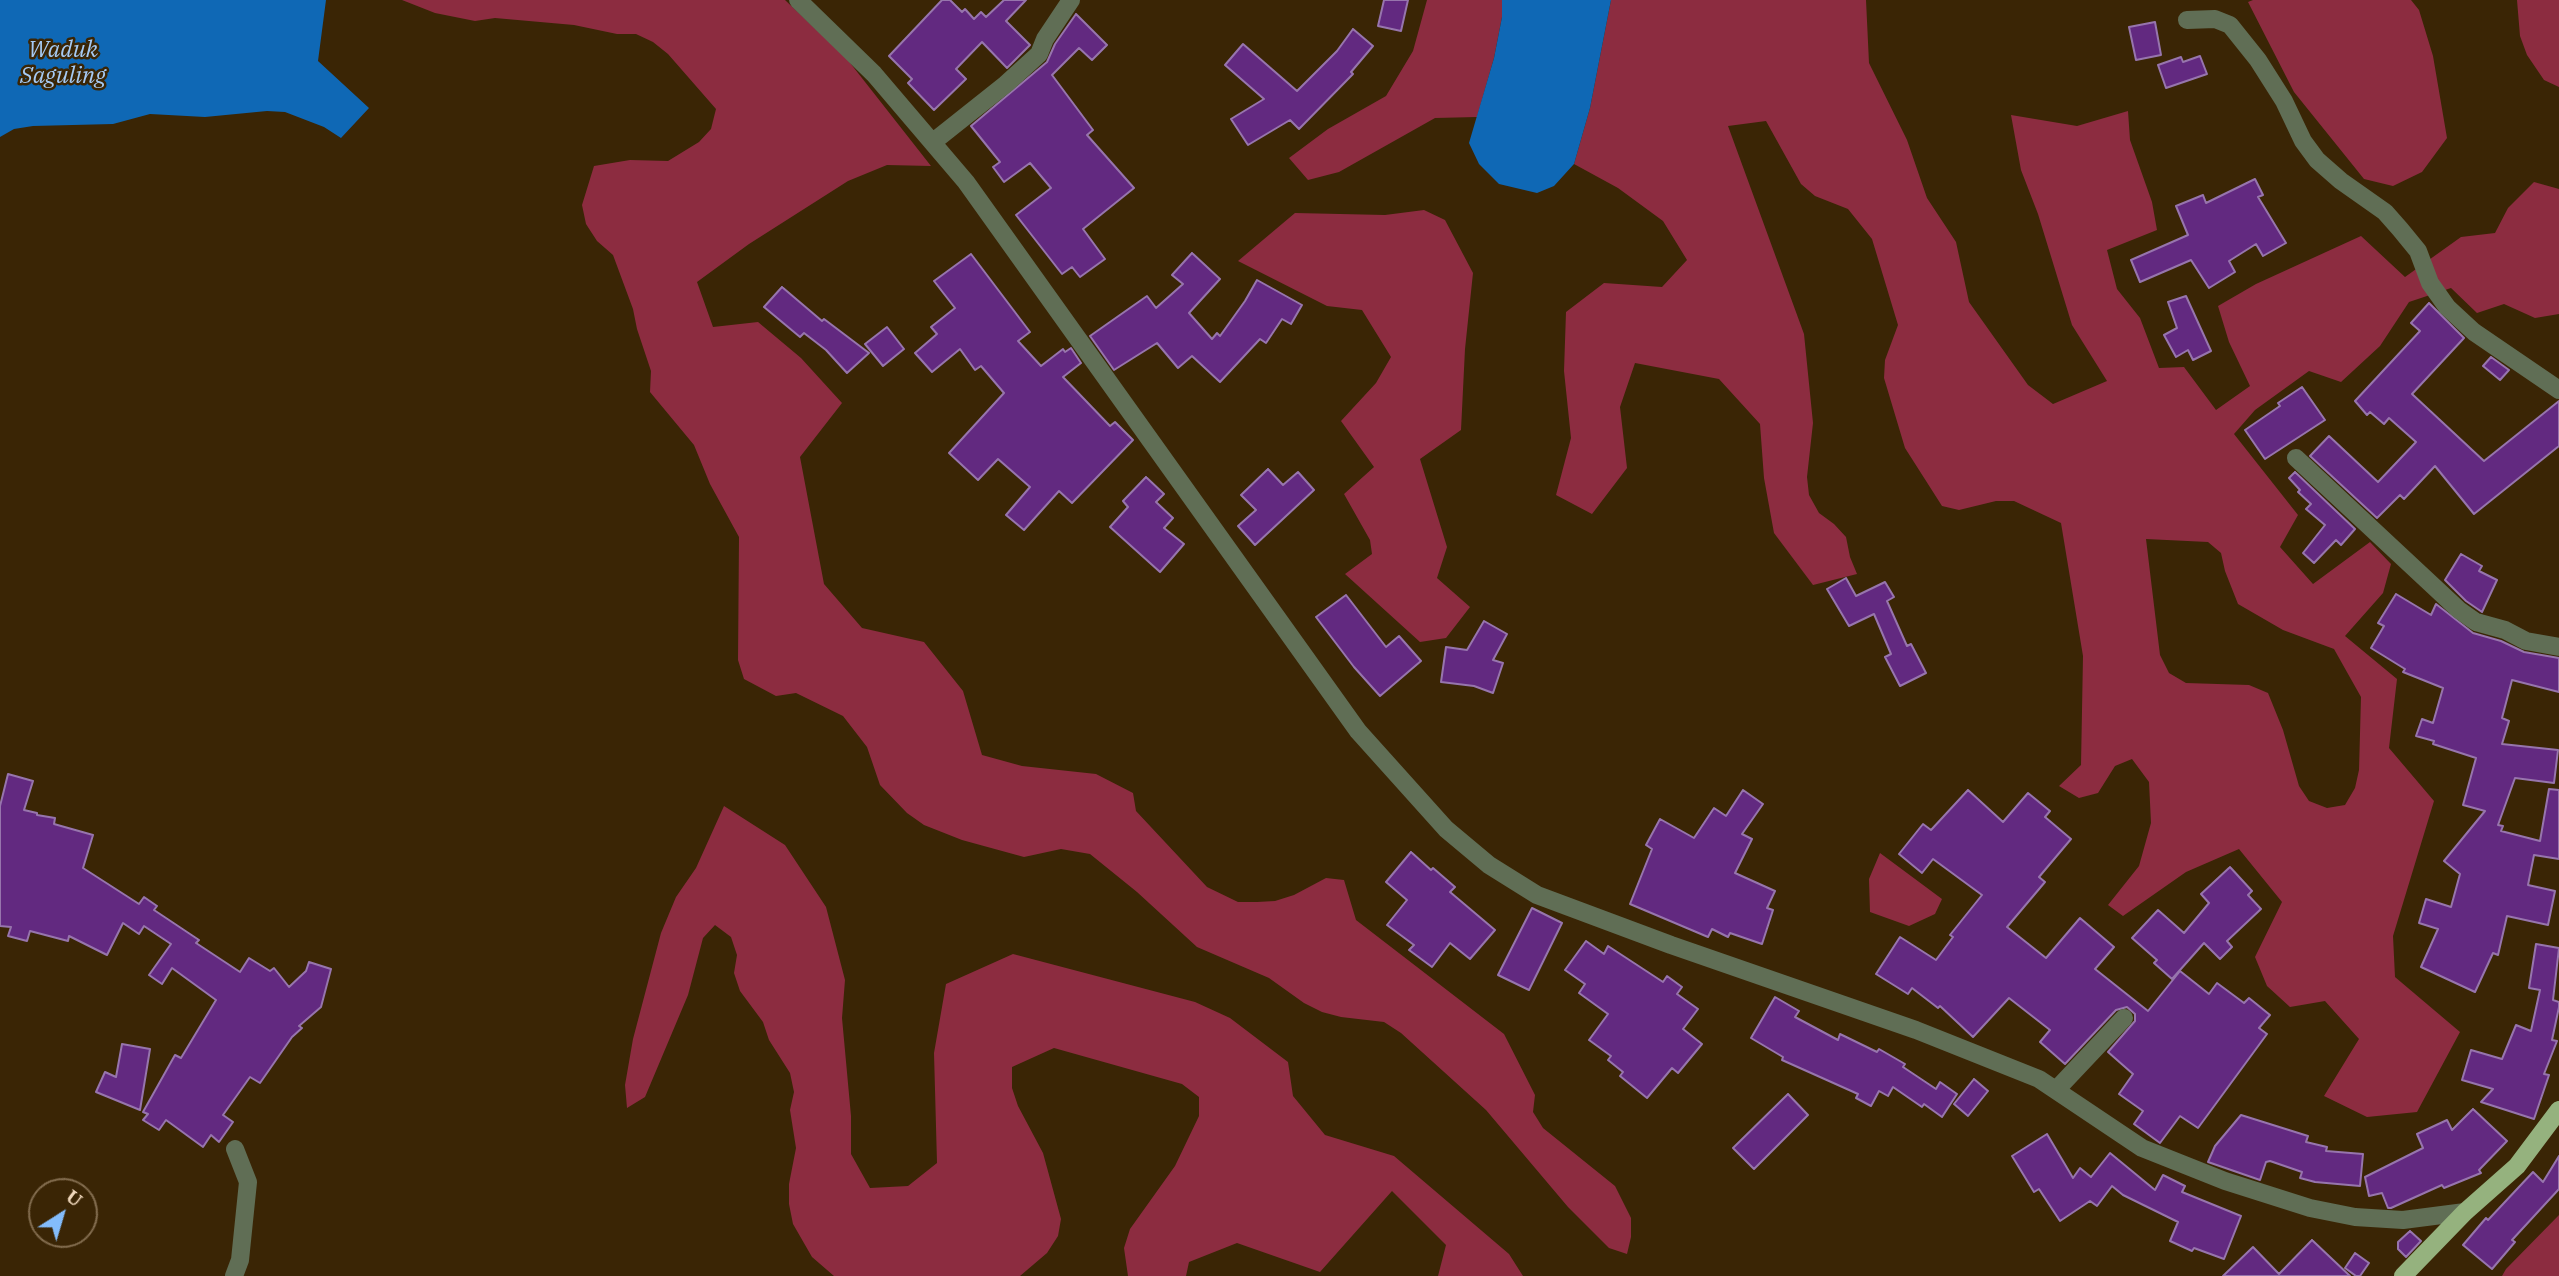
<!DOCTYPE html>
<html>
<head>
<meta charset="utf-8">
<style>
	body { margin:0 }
	#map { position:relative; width:2559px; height:1276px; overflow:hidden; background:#3a2505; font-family:"IBM Plex Serif",serif }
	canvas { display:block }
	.north { position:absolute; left:28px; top:1178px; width:70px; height:70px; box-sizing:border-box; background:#3a2505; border:2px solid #826c4e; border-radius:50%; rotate:37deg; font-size:19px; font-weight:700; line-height:28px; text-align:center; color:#efd7bb }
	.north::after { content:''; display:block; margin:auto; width:24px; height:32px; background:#83bcfb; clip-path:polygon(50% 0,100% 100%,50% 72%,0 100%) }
</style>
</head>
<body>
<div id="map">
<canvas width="2559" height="1276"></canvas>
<div class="north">U</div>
</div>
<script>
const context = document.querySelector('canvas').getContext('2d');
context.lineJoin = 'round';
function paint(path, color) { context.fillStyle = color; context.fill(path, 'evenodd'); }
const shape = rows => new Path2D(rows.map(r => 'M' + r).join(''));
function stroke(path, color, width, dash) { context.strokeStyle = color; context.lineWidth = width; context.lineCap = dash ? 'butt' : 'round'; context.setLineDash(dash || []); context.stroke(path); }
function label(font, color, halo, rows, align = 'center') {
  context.font = font + ' "IBM Plex Serif",serif'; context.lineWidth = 5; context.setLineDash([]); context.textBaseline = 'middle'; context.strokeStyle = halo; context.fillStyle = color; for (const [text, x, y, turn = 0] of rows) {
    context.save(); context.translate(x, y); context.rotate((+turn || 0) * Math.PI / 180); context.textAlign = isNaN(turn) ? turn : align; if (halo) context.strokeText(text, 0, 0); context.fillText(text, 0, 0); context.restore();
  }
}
paint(shape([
	[402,0,785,0,847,59,931,166,887,165,848,181,749,244,697,282,713,327,758,322,801,358,842,403,800,457,824,584,862,628,924,642,963,691,982,755,1022,766,1096,774,1133,793,1136,811,1207,887,1238,902,1257,902,1275,901,1294,895,1326,878,1344,880,1356,920,1504,1034,1535,1095,1533,1112,1543,1128,1615,1186,1631,1218,1631,1237,1627,1254,1609,1248,1568,1207,1486,1110,1401,1033,1384,1022,1341,1017,1322,1012,1304,1003,1269,978,1197,947,1137,892,1090,854,1061,849,1024,857,962,840,924,825,907,813,880,785,867,747,843,716,796,693,776,696,744,679,738,660,739,537,710,484,694,445,650,392,651,371,637,329,633,309,613,255,597,241,586,224,582,205,594,166,630,160,668,161,699,142,711,129,716,109,668,54,653,42,636,34,617,34,574,25,495,18,475,21,435,13],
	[1427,0,1502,0,1502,17,1494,58,1477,117,1435,118,1339,172,1308,180,1289,158,1328,129,1386,96,1413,51],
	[1611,0,1866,0,1869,63,1907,140,1927,198,1956,242,1969,302,2028,385,2053,404,2107,381,2072,325,2038,214,2021,170,2011,115,2077,126,2128,111,2130,140,2152,202,2157,230,2107,250,2117,289,2140,318,2159,368,2184,367,2216,410,2250,386,2229,342,2218,306,2256,284,2361,236,2405,277,2461,237,2495,233,2508,208,2534,182,2559,189,2559,314,2535,318,2504,304,2477,313,2451,288,2409,302,2380,346,2341,382,2309,371,2255,410,2234,434,2298,515,2280,547,2313,584,2370,542,2391,564,2383,593,2345,636,2397,679,2389,748,2434,801,2393,936,2395,977,2460,1032,2417,1112,2367,1117,2324,1096,2359,1039,2325,1001,2290,1007,2267,986,2255,957,2282,902,2239,849,2186,872,2123,916,2108,905,2139,866,2151,823,2149,782,2132,759,2115,766,2098,793,2079,798,2059,786,2081,765,2083,656,2061,523,2014,501,1996,501,1959,510,1942,506,1905,448,1884,378,1885,360,1898,325,1872,239,1848,209,1815,196,1801,184,1766,121,1728,126,1804,334,1813,423,1807,477,1809,495,1819,513,1834,524,1846,537,1850,557,1857,574,1813,585,1774,533,1764,478,1760,424,1719,379,1635,363,1620,407,1627,468,1592,514,1556,495,1571,438,1564,371,1566,312,1604,283,1662,287,1687,260,1663,221,1618,188,1574,164,1590,108],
	[2146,539,2208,542,2221,553,2225,571,2238,604,2283,630,2334,649,2361,697,2359,770,2355,788,2345,805,2327,808,2309,801,2299,786,2283,730,2268,693,2249,685,2186,683,2169,673,2160,655],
	[2253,0,2411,0,2419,10,2433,56,2447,138,2422,172,2393,186,2364,179,2294,92,2248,2],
	[2517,0,2559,0,2559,87,2544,80,2527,55,2520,36],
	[1424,210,1445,220,1473,273,1465,349,1461,430,1420,459,1447,547,1437,578,1470,607,1446,638,1420,642,1345,574,1372,554,1370,540,1344,494,1374,467,1341,421,1376,383,1391,357,1362,310,1327,306,1238,261,1295,213,1385,215],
	[724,806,785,845,826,907,845,980,842,1018,851,1116,851,1154,870,1188,908,1186,937,1163,934,1053,946,984,1013,954,1195,1002,1230,1018,1288,1062,1293,1096,1325,1135,1394,1156,1509,1254,1523,1276,1438,1276,1446,1245,1392,1191,1320,1272,1237,1243,1189,1262,1186,1276,1128,1276,1124,1248,1130,1229,1175,1166,1199,1116,1199,1097,1182,1084,1054,1048,1012,1067,1012,1088,1018,1106,1043,1153,1061,1219,1058,1236,1047,1253,1020,1276,834,1276,812,1257,793,1224,789,1204,789,1184,796,1148,790,1110,794,1092,790,1073,769,1040,763,1022,740,991,734,973,737,955,731,937,715,925,703,938,688,995,645,1097,627,1108,625,1085,633,1039,661,933,676,897,696,868],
	[1880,853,1942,899,1935,914,1909,926,1870,912,1869,879],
	[2559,1215,2559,1276,2502,1276,2506,1269]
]), '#8c2c40');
paint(shape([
	[0,0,326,0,318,61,369,108,341,138,324,127,285,112,267,111,205,117,150,114,113,124,33,126,14,129,0,137],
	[1502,0,1611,0,1590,108,1574,164,1554,186,1537,193,1499,184,1479,164,1469,143,1494,58,1502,17]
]), '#0f68b5');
const building = shape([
	[942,0,950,0,962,12,965,9,974,19,981,12,986,17,1004,0,1026,0,1006,21,1030,45,1007,68,982,42,956,69,966,79,934,110,908,83,912,79,889,56,942,0],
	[1384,0,1408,0,1401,31,1378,26,1384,0],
	[1076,14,1107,45,1092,60,1079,48,1052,75,1093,130,1087,135,1134,188,1083,229,1105,259,1080,277,1072,267,1062,274,1016,215,1051,188,1030,163,1004,182,993,167,1000,162,971,126,1047,62,1055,44,1076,14],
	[2155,22,2161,55,2136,60,2129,27,2155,22],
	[1353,29,1373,46,1351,72,1353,74,1299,129,1290,120,1248,145,1231,119,1264,99,1225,65,1243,44,1297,91,1337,51,1353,29],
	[2200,56,2207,74,2166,88,2158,65,2181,57,2183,62,2200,56],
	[2255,179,2263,195,2258,197,2286,243,2263,256,2256,244,2229,261,2235,272,2209,288,2191,260,2140,282,2131,260,2188,235,2176,206,2203,195,2206,203,2255,179],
	[1192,253,1220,279,1189,313,1212,339,1217,333,1220,336,1245,301,1257,280,1302,305,1291,324,1282,319,1266,343,1260,339,1220,382,1192,356,1178,368,1157,343,1114,370,1090,336,1147,296,1156,308,1183,284,1172,275,1192,253],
	[971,254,1030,332,1018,341,1041,366,1063,349,1065,352,1071,348,1081,363,1063,377,1110,426,1115,422,1133,440,1072,503,1059,491,1024,530,1006,515,1030,487,998,459,978,480,949,453,1004,393,981,366,975,370,960,349,932,372,915,353,937,334,931,327,955,308,934,281,971,254],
	[782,287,822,321,824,319,869,353,847,373,826,350,804,333,800,337,764,307,782,287],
	[2186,296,2211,351,2193,360,2188,350,2176,357,2164,335,2177,328,2168,302,2186,296],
	[2429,303,2464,338,2412,394,2484,461,2559,401,2559,446,2474,514,2435,466,2404,499,2400,495,2377,518,2310,456,2329,436,2378,482,2416,442,2389,418,2384,424,2370,412,2367,415,2355,401,2420,331,2411,323,2429,303],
	[887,327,904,349,883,366,865,344,887,327],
	[2491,357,2509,370,2500,380,2483,366,2491,357],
	[2302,387,2325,420,2265,459,2245,430,2280,406,2278,403,2302,387],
	[1268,469,1283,485,1298,472,1314,490,1255,545,1238,526,1256,510,1241,495,1268,469],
	[2295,472,2355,529,2341,545,2336,540,2314,563,2303,553,2325,525,2306,509,2311,504,2298,492,2300,490,2289,478,2295,472],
	[1146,477,1164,494,1156,502,1173,518,1164,528,1184,544,1160,572,1110,527,1128,507,1123,501,1146,477],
	[2461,554,2482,566,2479,571,2497,580,2482,612,2466,601,2445,580,2461,554],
	[1846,578,1856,596,1885,582,1894,597,1887,601,1907,646,1911,644,1926,673,1900,686,1885,657,1891,654,1874,614,1849,626,1827,589,1846,578],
	[2396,594,2431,615,2436,604,2473,633,2501,641,2524,652,2559,658,2559,692,2512,680,2502,718,2509,721,2502,744,2558,750,2554,783,2515,778,2498,825,2503,826,2501,831,2540,841,2549,789,2559,790,2559,859,2534,855,2528,885,2555,891,2548,925,2507,916,2498,955,2493,953,2475,992,2421,967,2438,929,2419,923,2426,899,2451,907,2460,874,2444,861,2485,811,2463,805,2476,758,2433,744,2434,741,2416,736,2422,719,2433,723,2443,688,2403,672,2405,669,2371,648,2384,626,2378,623,2396,594],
	[1346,595,1386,647,1399,636,1421,661,1380,696,1354,667,1316,617,1346,595],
	[1484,621,1507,634,1493,660,1503,663,1493,693,1474,686,1441,682,1446,647,1467,650,1484,621],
	[8,774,33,781,24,810,37,813,37,815,55,818,54,824,93,835,83,868,139,904,144,897,157,906,154,910,199,940,196,943,240,972,249,958,270,971,274,968,289,987,306,971,309,962,331,969,321,1007,299,1026,302,1028,292,1037,260,1083,250,1077,223,1115,233,1122,219,1142,211,1135,203,1147,166,1120,159,1130,143,1120,148,1114,143,1112,175,1055,181,1058,216,1000,172,968,162,984,149,975,171,944,144,926,139,934,123,923,107,955,69,936,68,941,30,931,27,941,8,936,11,927,0,926,0,806,8,774],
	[1743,790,1763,804,1742,834,1752,839,1735,873,1775,891,1767,908,1773,910,1762,944,1730,933,1728,937,1712,929,1708,937,1630,904,1652,849,1646,845,1660,819,1694,838,1714,808,1726,816,1743,790],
	[1968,790,2003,822,2028,793,2050,811,2045,817,2071,839,2039,877,2045,882,2007,927,2046,958,2080,918,2114,947,2095,969,2148,1011,2180,971,2209,994,2217,983,2244,1003,2249,998,2270,1015,2259,1028,2267,1034,2198,1128,2180,1116,2160,1143,2134,1124,2143,1111,2119,1094,2133,1074,2108,1052,2135,1021,2135,1014,2127,1007,2116,1010,2065,1064,2040,1042,2050,1030,2009,998,1973,1037,1940,1006,1938,1008,1912,988,1908,994,1876,974,1900,937,1936,960,1953,937,1950,935,1982,895,1933,859,1922,873,1899,854,1923,824,1931,830,1968,790],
	[1411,852,1431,870,1433,868,1455,887,1450,892,1495,930,1470,959,1450,943,1432,967,1409,950,1414,945,1387,925,1407,900,1386,882,1411,852],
	[2230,867,2252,891,2248,895,2261,909,2227,941,2232,947,2220,959,2204,943,2172,979,2154,963,2157,960,2132,938,2158,910,2184,933,2209,903,2201,894,2230,867],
	[1532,908,1562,923,1529,990,1498,975,1532,908],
	[1586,941,1604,954,1608,946,1663,982,1667,976,1682,987,1677,994,1698,1009,1683,1029,1702,1044,1678,1073,1672,1068,1647,1098,1620,1076,1623,1072,1608,1060,1611,1056,1589,1040,1608,1014,1579,993,1585,984,1565,970,1586,941],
	[2536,944,2559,948,2553,1000,2559,1002,2559,1007,2552,1040,2557,1041,2544,1074,2549,1075,2534,1119,2481,1102,2493,1089,2462,1080,2471,1050,2502,1059,2516,1025,2531,1031,2540,990,2529,988,2536,944],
	[1775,997,1799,1011,1795,1017,1838,1040,1840,1034,1877,1052,1879,1049,1905,1064,1903,1067,1936,1089,1940,1082,1957,1094,1942,1117,1924,1104,1922,1107,1893,1087,1888,1096,1879,1091,1871,1106,1856,1098,1858,1094,1782,1060,1783,1057,1751,1038,1775,997],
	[122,1044,150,1049,140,1110,96,1092,105,1072,116,1077,122,1044],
	[1974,1079,1988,1091,1968,1116,1954,1104,1974,1079],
	[1788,1094,1808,1115,1754,1169,1733,1148,1788,1094],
	[2473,1109,2507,1141,2479,1170,2481,1173,2444,1188,2442,1185,2391,1208,2388,1208,2382,1193,2369,1196,2365,1177,2423,1148,2417,1134,2447,1120,2452,1130,2473,1109],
	[2241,1115,2308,1136,2306,1142,2327,1147,2326,1151,2363,1154,2360,1186,2315,1182,2300,1178,2302,1172,2270,1161,2266,1162,2260,1180,2208,1162,2215,1146,2241,1115],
	[2047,1134,2073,1178,2080,1168,2091,1177,2110,1153,2155,1190,2163,1175,2185,1186,2182,1192,2241,1216,2224,1259,2194,1248,2192,1251,2170,1241,2178,1222,2123,1195,2112,1186,2097,1206,2090,1201,2060,1221,2039,1189,2034,1192,2012,1156,2047,1134],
	[2559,1156,2559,1189,2512,1240,2515,1242,2492,1269,2463,1245,2486,1218,2488,1220,2533,1172,2543,1182,2559,1156],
	[2410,1231,2421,1241,2406,1257,2398,1249,2398,1242,2410,1231],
	[2312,1240,2350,1276,2223,1276,2253,1247,2279,1274,2312,1240],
	[2355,1253,2369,1263,2360,1276,2356,1276,2345,1268,2355,1253]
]);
paint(building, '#622980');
stroke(building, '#9775ad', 2);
stroke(shape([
	[798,0,874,74,966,182,1358,731,1446,829,1489,865,1537,895,1671,945,1916,1030,2039,1079,2142,1148,2225,1181,2310,1208,2355,1217,2403,1220,2465,1212],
	[2187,20,2215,19,2230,25,2258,60,2284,101,2303,141,2317,160,2341,181,2385,212,2400,229,2418,251,2430,283,2447,307,2474,332,2559,390],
	[933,142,1006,84,1039,54,1045,39,1071,0],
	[2296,458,2459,610,2476,622,2505,630,2526,641,2559,647],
	[2057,1089,2124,1018],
	[234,1276,240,1260,248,1182,235,1149]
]), '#606e55', 18);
stroke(shape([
	[2403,1276,2465,1212,2517,1166,2559,1110]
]), '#95b27e', 18);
label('italic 23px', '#a6caf3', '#3a2505', [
	["Waduk",63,50],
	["Saguling",63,76]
]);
</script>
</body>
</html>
